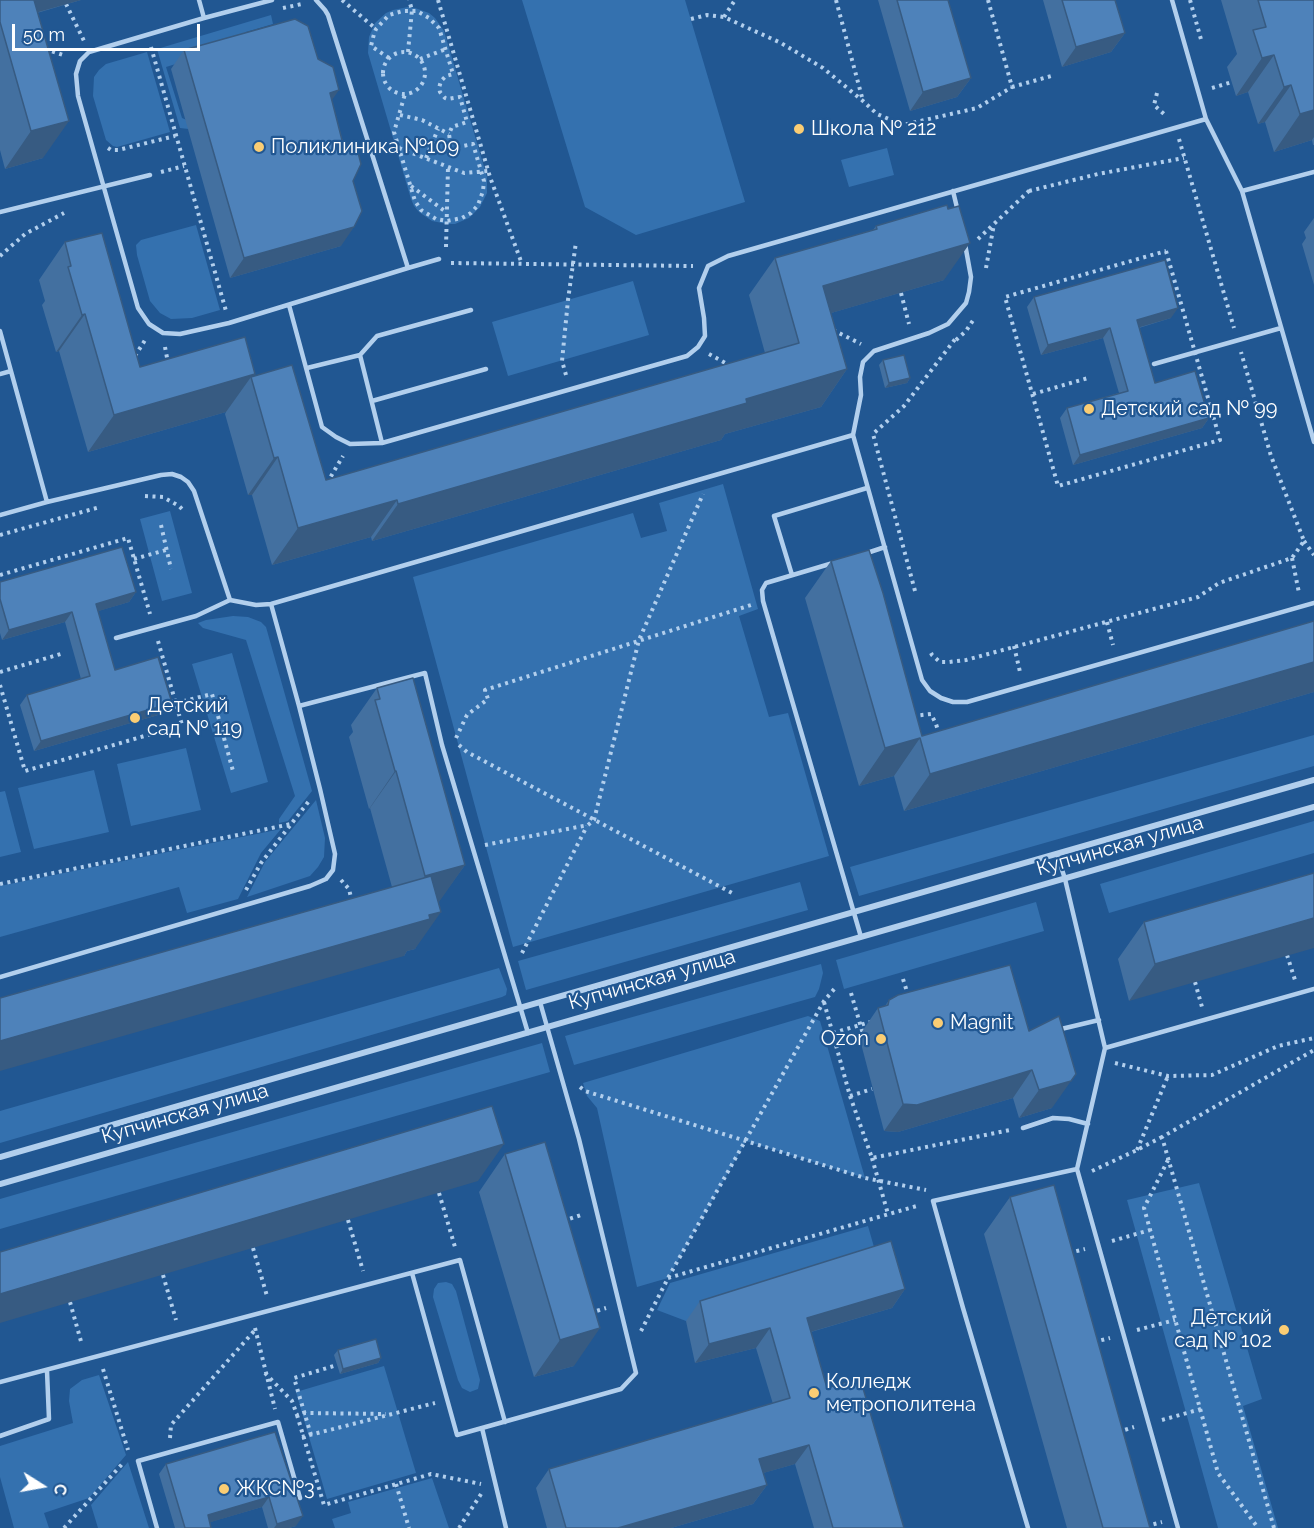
<!DOCTYPE html>
<html>
<head>
<meta charset="utf-8">
<style>
	body { margin:0 }
	#map { position:relative; width:1314px; height:1528px; overflow:hidden; background:#215792; font-family:Raleway,sans-serif }
	canvas { display:block }
	.north { position:absolute; left:12px; top:1456px; width:60px; height:60px; -webkit-text-stroke:4px #215792; paint-order:stroke; rotate:101deg; font-size:16px; font-weight:700; line-height:24px; text-align:center; color:#fff }
	.north::after { content:''; display:block; margin:auto; width:21px; height:27px; background:#fff; clip-path:polygon(50% 0,100% 100%,50% 72%,0 100%) }
	.scale { position:absolute; left:12px; top:24px; width:188px; height:27px; box-sizing:border-box; border:3px solid #fff; border-top:0; padding-left:8px; font-size:18px; line-height:21px; white-space:nowrap; color:#fff; -webkit-text-stroke:4px #215792; paint-order:stroke }
</style>
</head>
<body>
<div id="map">
<canvas width="1314" height="1528"></canvas>
<div class="north">С</div>
<div class="scale">50 m</div>
</div>
<script>
const context = document.querySelector('canvas').getContext('2d');
context.lineJoin = 'round';
function paint(path, color) { context.fillStyle = color; context.fill(path, 'evenodd'); }
const shape = rows => new Path2D(rows.map(r => 'M' + r).join(''));
function stroke(path, color, width, dash) { context.strokeStyle = color; context.lineWidth = width; context.lineCap = dash ? 'butt' : 'round'; context.setLineDash(dash || []); context.stroke(path); }
function label(font, color, halo, rows, align = 'center') {
  context.font = font + ' Raleway,sans-serif'; context.lineWidth = 4.5; context.setLineDash([]); context.textBaseline = 'middle'; context.strokeStyle = halo; context.fillStyle = color; for (const [text, x, y, turn = 0] of rows) {
    context.save(); context.translate(x, y); context.rotate((+turn || 0) * Math.PI / 180); context.textAlign = isNaN(turn) ? turn : align; if (halo) context.strokeText(text, 0, 0); context.fillText(text, 0, 0); context.restore();
  }
}
paint(shape([
	[522,0,685,0,745,202,636,235,585,207],
	[408,7,415,8,429,13,435,18,444,31,487,177,487,193,480,207,469,218,455,224,447,224,432,221,419,212,414,206,411,199,368,53,369,37,375,23,386,13,393,10],
	[271,15,273,24,246,32,247,36,221,50,166,67,182,118,196,124,197,130,180,128,157,49],
	[147,52,170,132,117,147,113,146,106,140,93,96,94,77,99,70,106,64],
	[887,148,894,175,849,187,841,160],
	[196,225,220,310,192,318,171,319,160,313,150,301,137,255,136,245,141,240],
	[633,281,649,335,508,376,492,322],
	[723,484,758,609,739,616,769,717,788,713,829,856,513,947,413,577,633,513,641,538,667,531,659,503],
	[170,511,192,593,162,601,140,519],
	[233,616,248,617,261,622,266,627,312,791,288,821,279,823,279,819,295,796,246,640,203,628,198,623,206,620],
	[232,653,268,782,231,793,192,664],
	[1314,735,1314,766,859,896,850,867],
	[186,748,201,810,131,826,117,764],
	[94,770,109,832,34,849,18,788],
	[5,791,21,852,0,857,0,792],
	[316,800,325,838,324,857,318,867,310,876,247,897,265,862],
	[1314,821,1314,853,1109,913,1100,884],
	[281,829,261,853,238,899,187,913,179,887,0,937,0,886],
	[800,882,808,910,526,990,518,961],
	[1036,902,1044,931,844,989,836,960],
	[821,964,823,973,819,989,815,997,574,1065,565,1036],
	[499,968,507,989,506,995,502,997,0,1143,0,1111],
	[808,1016,820,1021,865,1178,746,1141,668,1278,637,1287,597,1108,587,1096,583,1083],
	[542,1043,550,1072,0,1229,0,1199],
	[1199,1183,1262,1399,1243,1406,1278,1528,1218,1528,1127,1200],
	[868,1226,878,1261,686,1321,657,1310,670,1283],
	[446,1282,452,1284,456,1291,480,1380,478,1389,470,1392,462,1388,458,1380,433,1297,434,1289,438,1283],
	[384,1366,416,1473,327,1499,296,1392],
	[99,1375,126,1455,89,1498,44,1513,49,1528,14,1528,0,1477,0,1446,73,1423,69,1401,70,1389,82,1380],
	[128,1462,149,1528,98,1528,91,1505],
	[432,1478,449,1528,335,1528,332,1519,351,1513,348,1502]
]), '#3471af');
stroke(shape([
	[342,0,376,29],
	[438,0,490,177,522,264],
	[836,0,863,101],
	[988,0,1012,87,1055,75],
	[1190,0,1202,43],
	[66,4,84,41],
	[283,8,302,4],
	[724,17,735,0],
	[691,19,707,15,724,17,781,43,823,68,863,101,877,114,903,125,977,108,1012,87],
	[151,47,226,311],
	[45,49,66,56],
	'383 73a21 21 0 1 1 42 0a21 21 0 1 1-42 0Z',
	[408,52,412,10,409,0],
	[389,58,371,46,374,34,376,29,389,15,403,11,417,11,429,18,439,28,453,74,446,76,441,81,439,88,440,92,445,98,448,99,460,97,467,122,452,127,449,134,450,141,458,147,473,144,484,181,483,191,478,205,471,213,462,218,447,221,436,219,421,210,415,201,394,132,405,94],
	[420,59,446,49],
	[1212,88,1232,82],
	[1157,93,1154,105,1165,115],
	[400,115,422,120,449,134],
	[1179,139,1234,328],
	[108,148,111,150,118,150,175,136],
	[399,148,464,173,488,171],
	[426,158,438,129],
	[161,172,184,166],
	[411,186,446,212],
	[1029,191,1098,174,1184,158],
	[978,239,1031,189],
	[446,247,448,167],
	[1166,251,1220,440,1058,486,1005,297,1166,251],
	[0,256,25,234,64,213],
	[451,263,693,266],
	[986,268,994,224],
	[901,293,909,324],
	[833,330,861,344],
	[956,340,966,331,974,319],
	[165,347,168,363],
	[709,354,729,365],
	[135,356,147,337],
	[566,375,562,361,568,300,576,242],
	[1033,394,1088,378],
	[327,483,343,456],
	[145,496,163,497,179,506,184,511],
	[161,525,171,569],
	[0,535,100,507],
	[1304,541,1314,555],
	[1292,558,1299,593],
	[134,559,166,550],
	[0,575,128,538,150,614],
	[915,591,873,434,904,406,956,338],
	[1107,622,1113,645],
	[1014,646,1020,672],
	[931,653,932,655,940,662,949,662,966,660,1198,597,1219,583,1292,558,1304,541,1271,456,1241,352],
	[0,672,64,653],
	[0,685,25,771,182,725,158,641],
	[176,703,212,694,233,771],
	[913,716,931,714,936,724,939,734],
	[456,738,467,715,488,699,485,690,751,605],
	[459,745,467,752,732,893],
	[485,845,588,825,594,820,639,640,703,494],
	[341,880,349,889,352,902],
	[0,884,291,824],
	[246,890,261,863,309,801],
	[522,953,587,826],
	[1287,955,1295,980],
	[903,979,908,995],
	[1195,982,1202,1007],
	[851,993,863,1034],
	[824,1002,850,1096,872,1158,1010,1130],
	[833,1033,870,1022],
	[1115,1063,1168,1076,1212,1075,1278,1046,1314,1038],
	[580,1087,585,1091,865,1178,926,1190],
	[850,1096,872,1089],
	[1137,1150,1168,1076],
	[872,1158,888,1214],
	[1168,1160,1144,1208,1218,1473,1258,1528],
	[1092,1171,1137,1150,1162,1137],
	[439,1193,455,1247],
	[348,1220,363,1271],
	[563,1221,584,1214],
	[1112,1241,1150,1230],
	[253,1248,267,1296],
	[1069,1253,1085,1249],
	[163,1275,176,1320],
	[668,1278,920,1205],
	[70,1302,82,1345],
	[590,1313,606,1308],
	[255,1328,275,1409],
	[1137,1330,1175,1320],
	[641,1331,668,1278,824,1001,836,987],
	[1094,1342,1110,1338],
	[103,1369,128,1450],
	[265,1373,292,1401,297,1415,305,1413,386,1414],
	[297,1415,324,1505,431,1474,481,1484],
	[1162,1420,1201,1409],
	[1118,1432,1134,1427],
	[311,1435,294,1378,337,1365],
	[302,1437,435,1403],
	[170,1438,171,1425,255,1330],
	[396,1484,409,1528],
	[64,1528,124,1462],
	[459,1528,483,1491],
	[1139,1528,1162,1522],
	[1274,1528,1162,1137,1314,1050]
]), '#b2cfed', 4, [3, 4.5]);
stroke(shape([
	[199,0,204,18],
	[272,0,204,18,89,52,80,61,76,74,78,96,138,308,149,324,163,333,180,334,229,323,408,268,328,15,325,10,316,0],
	[1172,0,1206,119,1242,191,1314,442],
	[953,191,958,212],
	[1242,191,1314,172],
	[0,212,150,175],
	[965,244,971,277,969,292,966,303,948,324,929,333,874,351,863,362,860,377,861,395,853,435,922,680,930,691,941,698,953,702,967,702,1314,603],
	[408,268,439,259],
	[289,305,322,427,336,437,350,444,382,443,687,356,698,347,705,336,704,318,699,288,708,266,728,256,1206,119],
	[0,331,47,502,0,515],
	[360,355,382,443],
	[1154,364,1281,328],
	[307,368,360,355,377,336,471,310],
	[0,374,11,371],
	[372,401,486,369],
	[47,502,161,475,172,474,181,477,188,482,194,491,230,600],
	[864,554,885,547],
	[833,563,766,583,762,590,763,601,861,937],
	[792,575,774,516,867,488],
	[116,638,196,616,230,600,256,605,271,604,853,435],
	[299,706,425,673,442,745,528,1033],
	[1057,854,1065,879,1105,1048,1314,989],
	[0,977,310,886,326,879,333,870,335,854,320,789,299,706,271,604],
	[1057,1030,1099,1020],
	[1105,1048,1077,1169,1178,1528],
	[1023,1128,1053,1118,1069,1119,1088,1124],
	[412,1273,457,1435,621,1389,636,1373,579,1139,540,1002],
	[0,1382,460,1260,505,1422],
	[482,1428,506,1528],
	[0,1436,49,1419,47,1371],
	[157,1528,138,1461,278,1422,300,1498],
	[1028,1528,963,1308,933,1201,1077,1169]
]), '#b2cfed', 4.5);
stroke(shape([
	[0,1157,1314,780],
	[0,1184,1314,807]
]), '#b2cfed', 6);
paint(shape([
	[0,0,81,0,37,13,43,158,5,169,0,150],
	[878,0,948,0,971,78,957,97,910,111],
	[1043,0,1115,0,1125,33,1111,52,1062,67],
	[1221,0,1314,0,1314,145,1313,145,1312,140,1274,152,1265,122,1258,124,1248,92,1236,96,1227,67,1237,54],
	[184,50,318,59,332,100,353,181,341,246,230,278,171,69],
	[1314,218,1314,285,1302,244,1306,238,1304,232],
	[876,226,944,280,831,313,847,369,821,407,725,434,721,440,372,541,371,537,272,565,252,495,248,495,225,414,226,412,88,452,59,351,56,352,42,305,45,301,39,280,65,242,140,367,255,374,254,376,326,480,765,353,749,295,775,258,873,230],
	[1034,297,1171,318,1139,328,1155,383,1209,418,1202,428,1073,465,1060,418,1067,408,1119,393,1103,338,1041,355,1027,307],
	[883,360,910,378,907,383,885,388,879,365],
	[831,561,922,736,1314,621,1314,692,904,811,894,776,859,786,805,598],
	[0,582,136,592,129,602,98,611,115,670,165,713,34,751,20,705,27,695,81,679,65,622,2,640,0,633],
	[377,688,465,865,438,902,415,949,407,951,404,956,392,887,370,808,369,809,349,737,353,732,351,725],
	[1314,873,1129,1001,1118,959,1144,922],
	[1010,965,1052,1108,1019,1118,1013,1098,898,1132,884,1131,859,1036,878,1008,885,1006,889,1000],
	[505,1154,574,1366,534,1377,479,1192],
	[1010,1197,1150,1528,1067,1528,984,1234],
	[905,1289,892,1308,811,1332,827,1388,904,1528,814,1528,795,1464,763,1473,767,1485,753,1504,671,1528,547,1528,536,1488,549,1469,773,1404,756,1348,695,1363,686,1321,700,1301],
	[338,1350,381,1358,378,1363,340,1374,334,1355],
	[275,1432,296,1526,289,1528,268,1528,262,1507,210,1522,211,1528,175,1528,159,1474,166,1464]
]), '#4370a0');
paint(shape([
	[19,0,81,0,3,22],
	[1125,33,1111,52,1062,67,1076,47],
	[1274,55,1248,92,1236,96,1262,58],
	[971,78,957,97,910,111,923,92],
	[1291,85,1265,122,1258,124,1284,87],
	[339,90,325,110,330,93],
	[1314,110,1314,137,1312,140,1274,152,1300,114],
	[69,121,43,158,5,169,31,131],
	[354,227,341,246,230,278,244,258],
	[970,243,944,280,797,323,823,286],
	[1178,308,1171,318,1130,330,1137,320],
	[85,314,59,351,56,352,82,315],
	[1110,328,1103,338,1041,355,1048,345],
	[847,369,821,407,725,434,721,440,372,541,398,504,746,399],
	[255,374,252,380,251,377,226,412,88,452,114,415],
	[910,378,907,383,885,388,889,383],
	[1209,418,1202,428,1073,465,1080,455],
	[278,457,252,495,248,495,274,458],
	[397,500,371,537,272,565,298,528],
	[136,592,129,602,89,614,96,604],
	[72,612,65,622,2,640,9,630],
	[1314,662,1314,692,904,811,930,774],
	[172,703,165,713,34,751,41,741],
	[920,738,894,776,859,786,885,748],
	[395,771,396,771,370,808,369,809],
	[465,865,439,902,399,913,425,876],
	[441,912,415,949,407,951,404,956,0,1071,0,1041],
	[1314,918,1314,948,1129,1001,1155,964],
	[1032,1070,1013,1098,898,1132,884,1131,903,1104],
	[1071,1081,1052,1108,1019,1118,1039,1090],
	[504,1144,478,1181,0,1323,0,1294],
	[905,1289,892,1308,793,1337,807,1318],
	[600,1328,574,1366,534,1377,560,1340],
	[770,1328,756,1348,695,1363,709,1344],
	[381,1358,378,1363,340,1374,343,1369],
	[809,1445,795,1464,746,1478,759,1459],
	[767,1485,753,1504,671,1528,618,1528],
	[269,1497,262,1507,201,1525,208,1515],
	[303,1516,296,1526,289,1528,274,1528,277,1524]
]), '#375b82');
const building = shape([
	[0,0,34,0,69,121,31,131,0,22,0,0],
	[897,0,948,0,971,78,923,92,897,0],
	[1062,0,1115,0,1125,33,1076,47,1062,0],
	[1258,0,1314,0,1314,110,1300,114,1291,85,1284,87,1274,55,1262,58,1253,30,1266,27,1258,0],
	[295,19,308,26,318,59,333,67,339,90,330,93,343,144,355,141,361,164,353,181,362,211,354,227,244,258,184,50,295,19],
	[947,205,948,209,959,206,970,243,823,286,847,369,746,399,747,403,398,504,397,500,298,528,278,457,274,458,251,377,292,365,326,480,799,343,775,258,877,229,876,226,947,205],
	[102,233,140,367,245,337,255,374,114,415,85,314,82,315,68,267,71,266,65,242,102,233],
	[1165,260,1178,308,1137,320,1155,383,1195,371,1209,418,1080,455,1067,408,1128,391,1110,328,1048,345,1034,297,1165,260],
	[904,355,910,378,889,383,883,360,904,355],
	[122,547,136,592,96,604,115,670,158,657,172,703,41,741,27,695,90,676,72,612,9,630,0,599,0,582,122,547],
	[869,550,883,593,922,736,1314,621,1314,662,930,774,920,738,885,748,831,561,869,550],
	[413,678,465,865,425,876,396,771,395,771,375,700,380,699,377,688,413,678],
	[1314,873,1314,918,1155,964,1144,922,1314,873],
	[431,876,441,912,429,915,430,919,0,1041,0,998,431,876],
	[1010,965,1029,1031,1059,1016,1076,1074,1071,1081,1039,1090,1032,1070,917,1105,903,1104,878,1008,888,1005,889,1000,898,995,1010,965],
	[492,1106,504,1144,0,1294,0,1252,492,1106],
	[545,1142,600,1328,560,1340,505,1154,545,1142],
	[1054,1185,1150,1528,1103,1528,1010,1197,1054,1185],
	[891,1241,905,1289,807,1318,827,1388,860,1378,904,1528,833,1528,809,1445,759,1459,767,1485,618,1528,566,1528,549,1469,790,1398,770,1328,709,1344,700,1301,891,1241],
	[376,1339,381,1358,343,1369,338,1350,376,1339],
	[275,1432,303,1516,277,1524,269,1497,208,1515,211,1528,185,1528,166,1464,275,1432]
]);
paint(building, '#4e82ba');
stroke(building, '#375b82', 1.5);
for (const [x, y, r, color] of [
	[799,129,6,"#facd74"],
	[259,147,6,"#facd74"],
	[1089,409,6,"#facd74"],
	[135,718,6,"#facd74"],
	[938,1023,6,"#facd74"],
	[881,1039,6,"#facd74"],
	[1284,1330,6,"#facd74"],
	[814,1393,6,"#facd74"],
	[224,1489,6,"#facd74"]
]) { const dot = new Path2D(); dot.arc(x, y, r, 0, 2 * Math.PI); context.fillStyle = color; context.fill(dot); stroke(dot, '#215792', 2); }
label('20px', '#fff', '#215792', [
	["Школа № 212",811,129],
	["Поликлиника №109",271,147],
	["Детский сад № 99",1101,409],
	["Детский",147,706],
	["сад № 119",147,729],
	["Magnit",950,1023],
	["Ozon",869,1039,"right"],
	["Детский",1272,1318,"right"],
	["сад № 102",1272,1341,"right"],
	["Колледж",826,1382],
	["метрополитена",826,1405],
	["ЖКС№3",236,1489]
], 'left');
label('20px', '#fff', '#215792', [
	["Купчинская улица",1120,846,-16],
	["Купчинская улица",652,980,-16],
	["Купчинская улица",185,1114,-16]
]);
</script>
</body>
</html>
